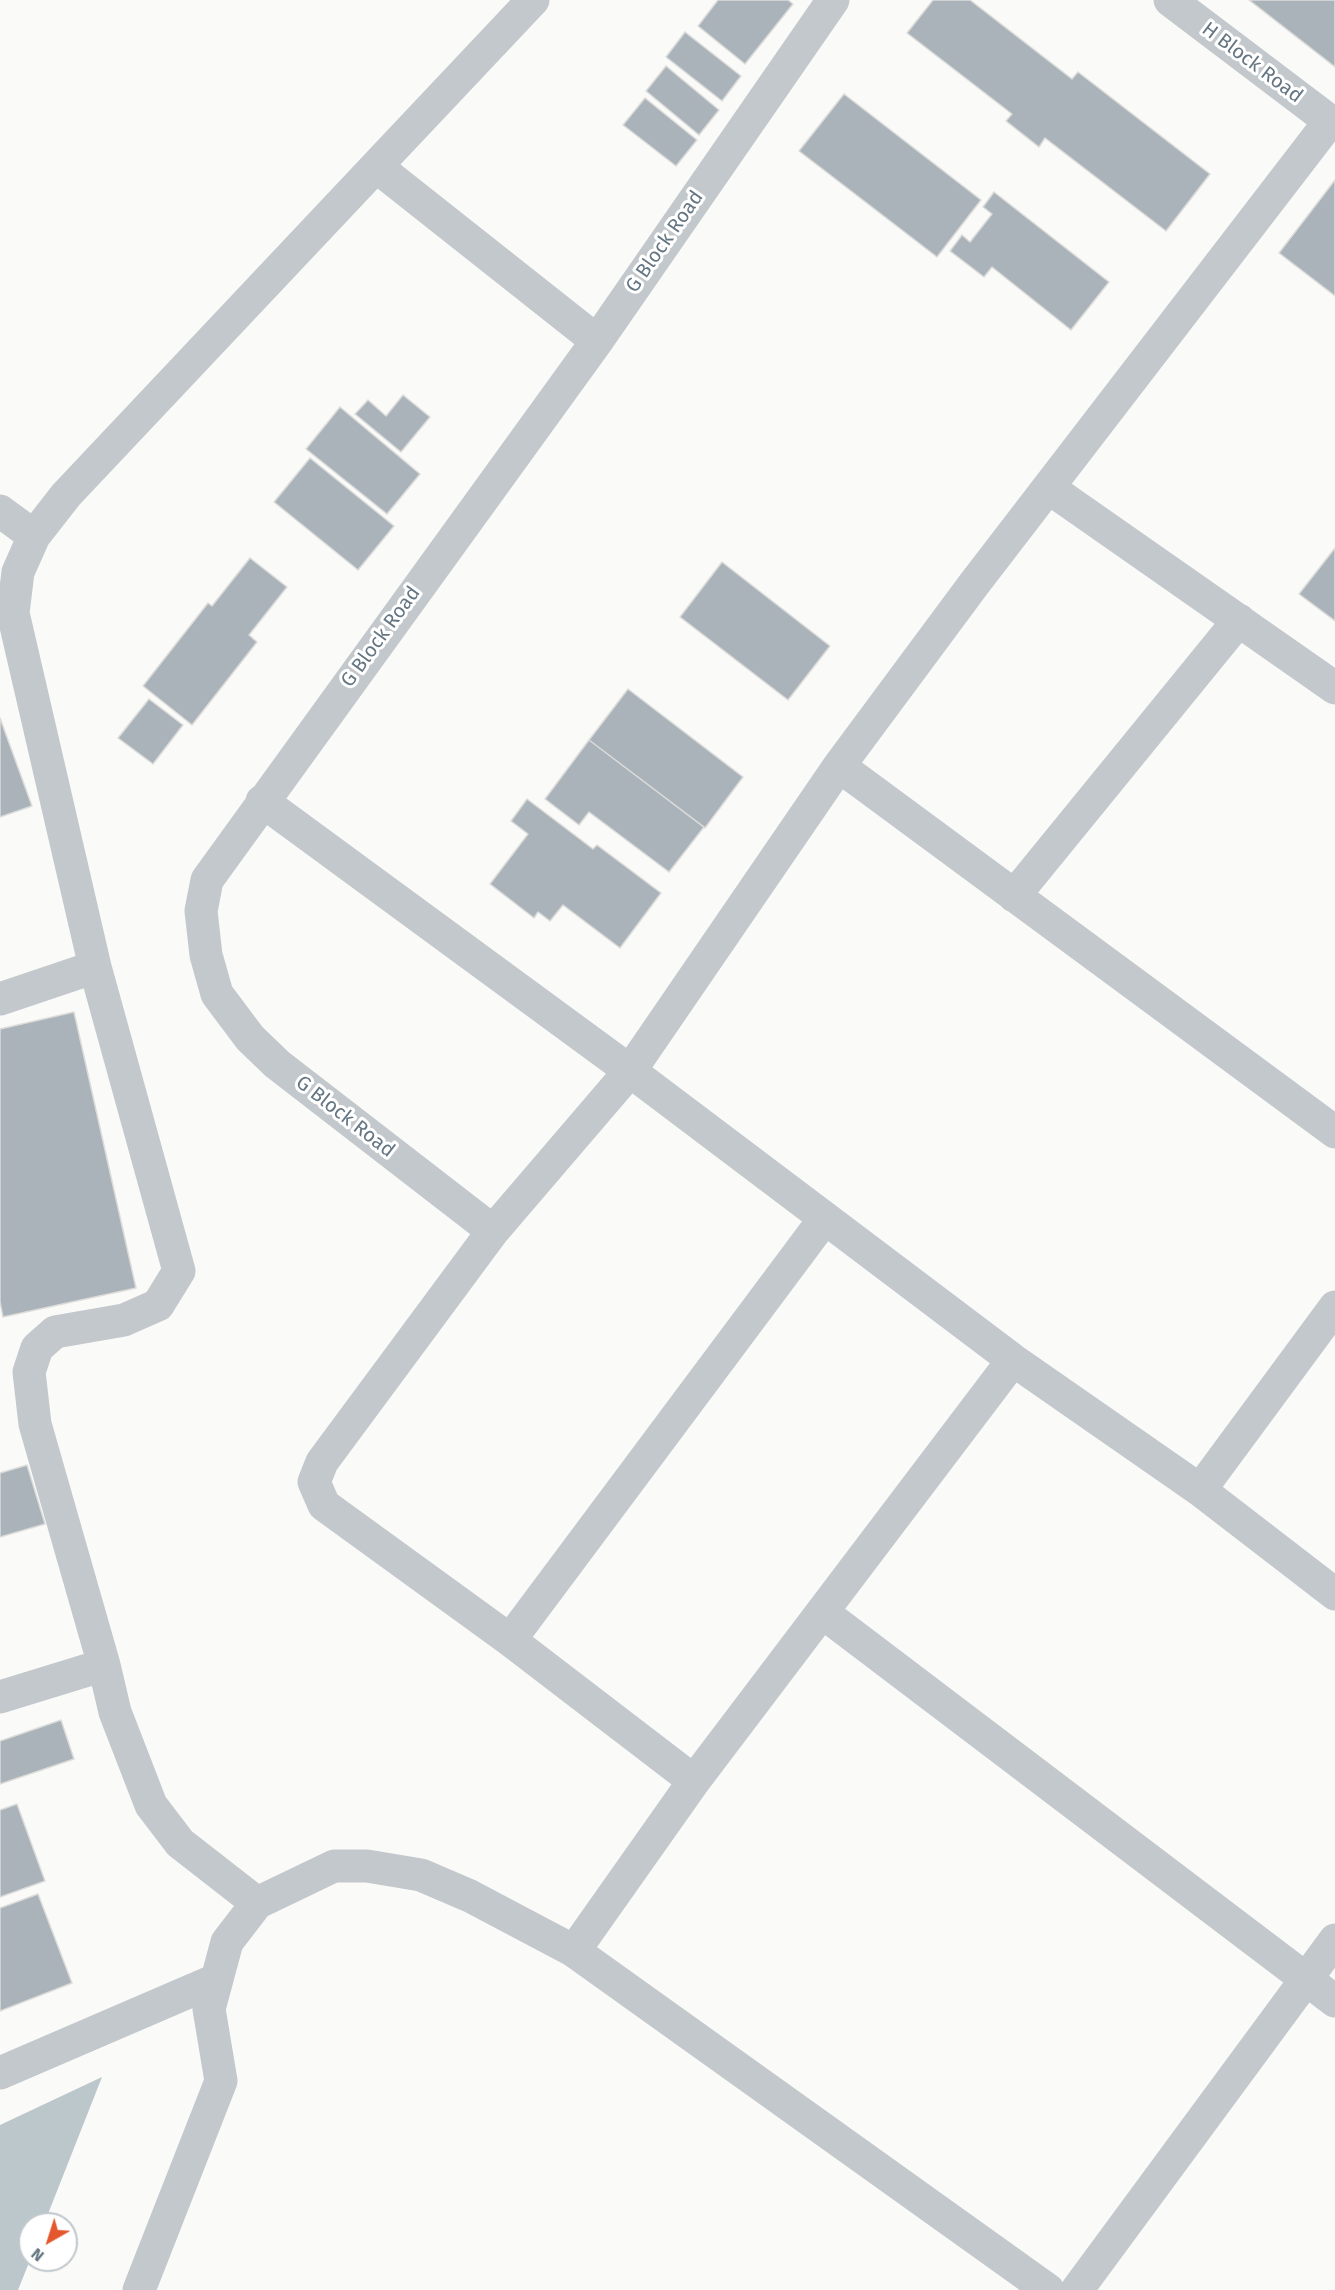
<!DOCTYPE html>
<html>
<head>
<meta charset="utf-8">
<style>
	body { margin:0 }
	#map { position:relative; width:1335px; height:2290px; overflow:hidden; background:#fafaf8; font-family:"Fira Sans",sans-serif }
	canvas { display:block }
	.north { position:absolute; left:18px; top:2212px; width:60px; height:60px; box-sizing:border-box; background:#fff; border:2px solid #c1c8cd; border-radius:50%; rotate:219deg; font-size:16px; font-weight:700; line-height:24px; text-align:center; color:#657683 }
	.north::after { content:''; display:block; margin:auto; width:21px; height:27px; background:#e4572e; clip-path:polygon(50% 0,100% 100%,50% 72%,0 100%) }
</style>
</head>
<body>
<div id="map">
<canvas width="1335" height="2290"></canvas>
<div class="north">N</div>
</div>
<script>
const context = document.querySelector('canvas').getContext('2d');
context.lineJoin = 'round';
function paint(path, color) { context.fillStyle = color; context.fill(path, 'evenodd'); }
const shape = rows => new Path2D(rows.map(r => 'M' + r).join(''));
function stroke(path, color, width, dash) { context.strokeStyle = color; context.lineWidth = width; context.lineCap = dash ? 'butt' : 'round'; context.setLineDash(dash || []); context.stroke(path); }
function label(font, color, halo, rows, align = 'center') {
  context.font = font + ' "Fira Sans",sans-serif'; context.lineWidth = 6; context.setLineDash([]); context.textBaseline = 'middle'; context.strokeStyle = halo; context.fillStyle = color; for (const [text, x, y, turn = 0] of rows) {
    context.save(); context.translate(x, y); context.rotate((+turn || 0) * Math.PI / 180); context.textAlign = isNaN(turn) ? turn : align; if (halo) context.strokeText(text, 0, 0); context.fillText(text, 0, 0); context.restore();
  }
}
paint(shape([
	[102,2077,44,2224,30,2224,30,2260,18,2290,0,2290,0,2125]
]), '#bbc7cb');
const building = shape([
	[718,0,788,0,793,4,745,64,698,26,718,0],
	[933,0,970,0,1072,79,1078,72,1210,174,1166,231,1045,138,1039,147,1006,121,1012,114,907,33,933,0],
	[1249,0,1335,0,1335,67,1249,0],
	[685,32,741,76,722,101,666,57,685,32],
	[666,66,719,110,699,135,646,91,666,66],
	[844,94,981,200,937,257,799,151,844,94],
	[645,98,697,140,676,166,623,125,645,98],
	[1335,180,1335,296,1279,253,1335,180],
	[994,192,1109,282,1071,330,992,267,984,277,950,251,962,235,970,242,992,214,983,207,994,192],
	[403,395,430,417,401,452,355,414,368,400,386,416,403,395],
	[340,407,420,474,387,514,306,449,340,407],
	[310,458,394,526,358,570,274,502,310,458],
	[1335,548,1335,621,1299,594,1335,548],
	[250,558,287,587,249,635,257,642,192,725,143,686,208,603,212,606,250,558],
	[722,562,830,646,788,700,680,617,722,562],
	[628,689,743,777,705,828,589,740,628,689],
	[149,699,183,725,153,764,118,738,149,699],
	[0,718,32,806,0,817,0,718],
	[589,740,704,827,669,872,589,812,579,825,545,799,589,740],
	[527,799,593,849,597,845,661,893,620,948,563,905,550,921,538,912,534,918,490,884,528,834,511,821,527,799],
	[74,1012,136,1288,3,1317,0,1302,0,1029,74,1012],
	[27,1465,45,1524,0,1537,0,1473,27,1465],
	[61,1720,74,1759,0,1784,0,1741,61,1720],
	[17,1804,45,1881,0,1897,0,1810,17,1804],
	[38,1894,72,1983,0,2011,0,1908,38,1894]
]);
paint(building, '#aab3b9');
stroke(building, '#dcdcda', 1.5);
stroke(shape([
	[1170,0,1335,125],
	[377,167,597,341],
	[1049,488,1335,688],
	[0,511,34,536],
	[839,766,1335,1132],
	[262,801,630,1071,1013,1360,1200,1490,1335,1594],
	[1014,896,1239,620],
	[0,999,95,967],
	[493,1231,277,1064,250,1038,217,994,206,955,201,911,207,880,597,341,833,0],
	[1200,1490,1335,1307],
	[822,1612,1335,2001],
	[510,1640,825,1218],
	[0,1697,104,1665],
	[694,1781,510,1640,324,1505,314,1482,322,1462,493,1231,630,1071,839,766,974,584,1330,121],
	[257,1903,180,1843,151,1805,115,1712,104,1665,35,1424,29,1372,37,1348,55,1332,124,1320,158,1305,179,1271,95,967,13,613,18,572,34,536,66,495,533,0],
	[574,1951,694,1781,1013,1360],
	[0,2073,216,1980],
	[139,2290,221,2081,209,2009,227,1942,257,1903,334,1866,367,1866,421,1875,470,1896,574,1951,1048,2290],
	[1077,2290,1335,1940]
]), '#c3c8cc', 33);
label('20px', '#657683', '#fff', [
	["H Block Road",1252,63,37],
	["G Block Road",665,242,-55],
	["G Block Road",381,637,-54],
	["G Block Road",345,1117,38]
]);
</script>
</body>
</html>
